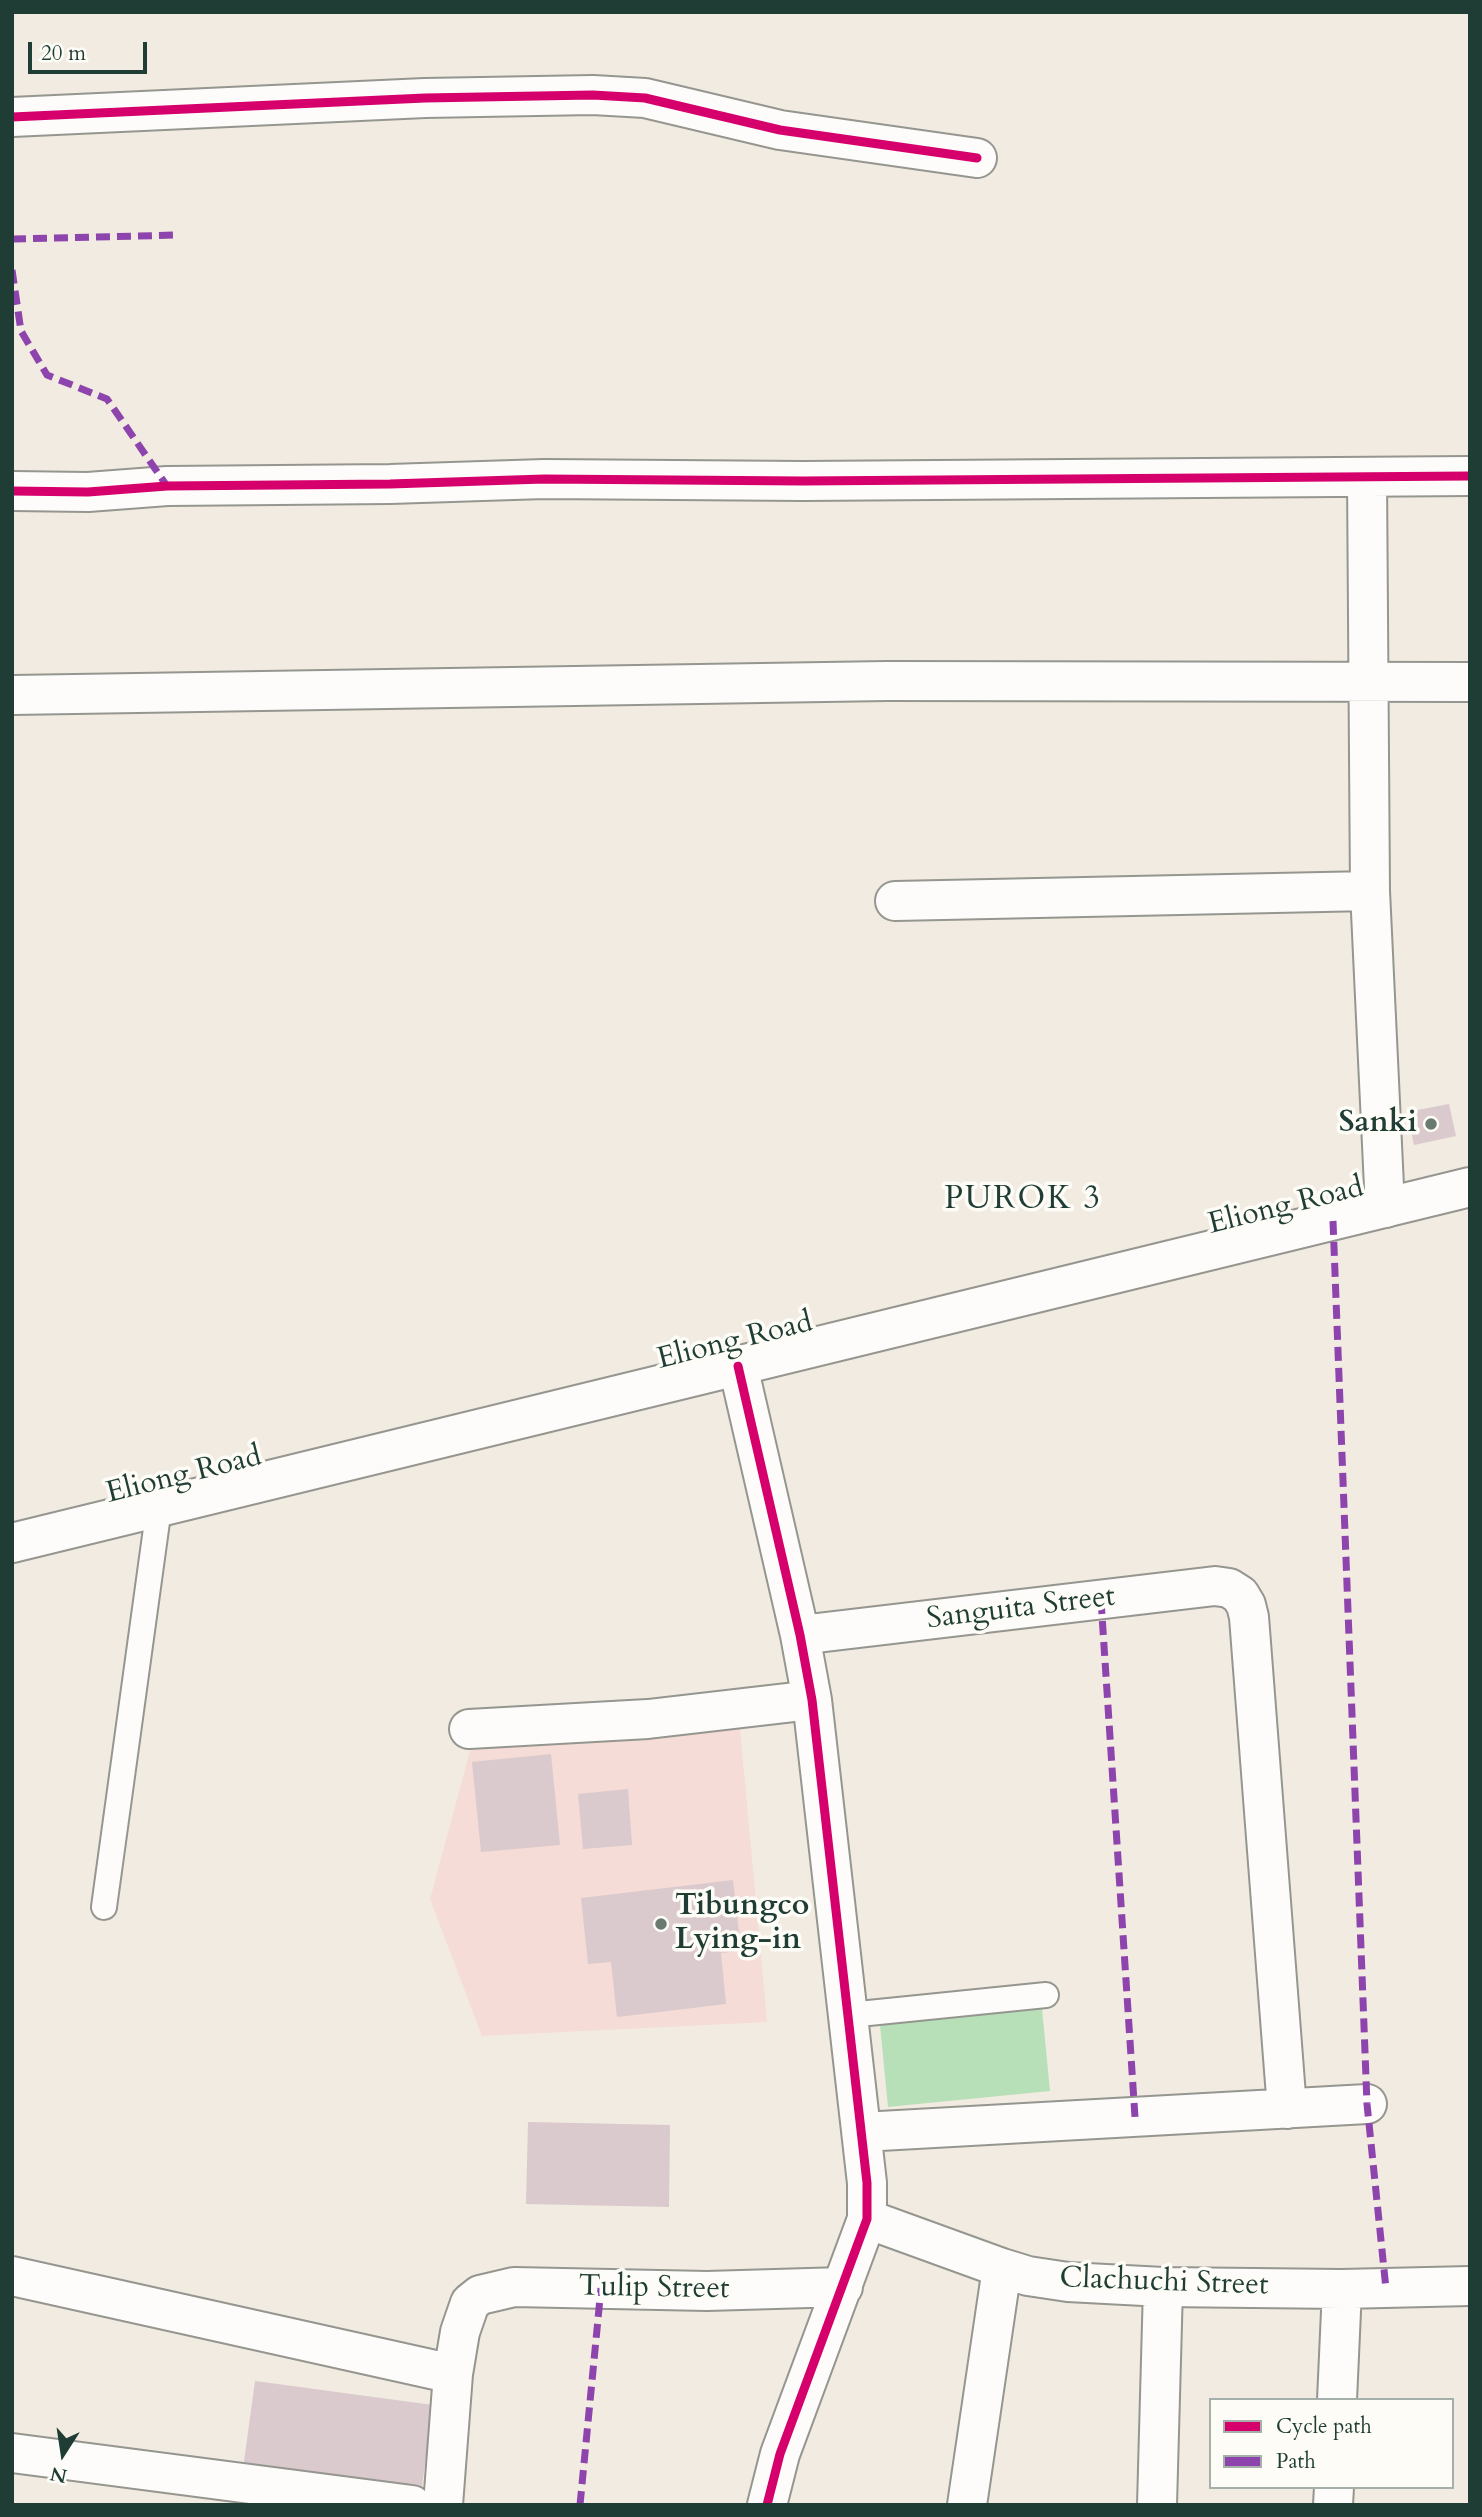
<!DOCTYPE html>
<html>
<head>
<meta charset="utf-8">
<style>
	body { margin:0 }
	#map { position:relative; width:1482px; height:2517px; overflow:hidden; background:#f2ebe1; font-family:Cardo,serif }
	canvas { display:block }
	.frame { position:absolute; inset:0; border:14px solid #1f3d34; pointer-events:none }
	.legend { position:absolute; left:1209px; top:2398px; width:245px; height:91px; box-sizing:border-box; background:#fdfcf7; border:2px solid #a4b0a9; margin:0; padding:9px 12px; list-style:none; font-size:21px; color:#1f3d34 }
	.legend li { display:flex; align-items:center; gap:14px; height:35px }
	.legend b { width:35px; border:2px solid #a4b0a9 }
	.north { position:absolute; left:28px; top:2419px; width:70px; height:70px; -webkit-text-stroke:5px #fdfcf7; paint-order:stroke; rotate:192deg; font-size:19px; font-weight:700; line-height:28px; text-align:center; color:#1f3d34 }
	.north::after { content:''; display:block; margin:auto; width:24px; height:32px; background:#1f3d34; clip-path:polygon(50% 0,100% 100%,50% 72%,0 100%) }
	.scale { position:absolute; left:28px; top:42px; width:119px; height:32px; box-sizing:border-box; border:4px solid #1f3d34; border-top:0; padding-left:9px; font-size:21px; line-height:24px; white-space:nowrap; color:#1f3d34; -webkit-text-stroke:5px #fdfcf7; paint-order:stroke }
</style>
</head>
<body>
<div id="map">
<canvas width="1482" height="2517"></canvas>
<div class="frame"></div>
<ul class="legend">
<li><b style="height:9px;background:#d6006c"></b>Cycle path</li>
<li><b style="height:9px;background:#8e44ad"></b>Path</li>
</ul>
<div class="north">N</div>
<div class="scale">20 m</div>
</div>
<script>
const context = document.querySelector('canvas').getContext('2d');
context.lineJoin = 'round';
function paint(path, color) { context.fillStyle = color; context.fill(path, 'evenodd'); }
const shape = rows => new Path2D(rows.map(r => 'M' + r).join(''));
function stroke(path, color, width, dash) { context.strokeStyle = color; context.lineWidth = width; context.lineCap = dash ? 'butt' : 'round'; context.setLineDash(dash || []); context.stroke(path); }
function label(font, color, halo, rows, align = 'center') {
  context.font = font + ' Cardo,serif'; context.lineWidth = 7; context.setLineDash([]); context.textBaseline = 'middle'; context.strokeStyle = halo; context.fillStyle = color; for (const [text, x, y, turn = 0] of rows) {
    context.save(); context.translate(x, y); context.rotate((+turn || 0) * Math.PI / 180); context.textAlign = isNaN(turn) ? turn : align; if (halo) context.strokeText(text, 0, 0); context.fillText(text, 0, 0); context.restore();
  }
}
paint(shape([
	[740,1728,767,2022,482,2036,430,1899,472,1744]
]), '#f5dcd6');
paint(shape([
	[1042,2009,1050,2091,888,2107,880,2025]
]), '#b7e0b9');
paint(shape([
	[1449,1104,1456,1136,1414,1145,1407,1112],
	[551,1754,560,1845,481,1852,472,1762],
	[628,1789,632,1845,583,1849,578,1794],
	[733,1880,741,1951,721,1953,726,2004,617,2017,611,1962,588,1964,581,1898],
	[528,2122,670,2125,669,2207,526,2204],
	[255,2381,433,2405,420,2501,242,2476]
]), '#dac9cd');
const service = shape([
	[104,1907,159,1507],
	[849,2015,1046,1995]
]);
const minor = shape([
	[12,117,425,98,593,95,645,98,780,130,977,158],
	[1367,477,1370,891,1385,1208],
	[12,491,88,492,167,486,390,484,544,479,803,481,1470,476],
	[12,695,887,681,1470,682],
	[895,901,1370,891],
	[738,1366,800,1635,812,1700,867,2183,867,2219,780,2454,767,2505],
	[800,1635,1215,1586,1229,1588,1240,1595,1246,1605,1249,1617,1287,2109],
	[469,1729,648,1719,812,1700],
	[862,2132,1367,2104],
	[867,2219,1002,2268,1028,2276,1068,2282,1163,2287,1342,2289,1470,2286],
	[12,2276,453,2374],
	[1337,2400,1342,2289],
	[12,2453,412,2505],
	[443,2505,453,2374,460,2332,470,2303,480,2295,514,2287,707,2291,843,2287],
	[967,2505,1002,2268],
	[1157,2505,1163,2287],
	[1333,2505,1334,2487]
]);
const secondary = shape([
	[12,1543,1470,1187]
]);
stroke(service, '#94968f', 28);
stroke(minor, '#94968f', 42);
stroke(secondary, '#94968f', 42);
stroke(service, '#fdfcfa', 24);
stroke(minor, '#fdfcfa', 38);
stroke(secondary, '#fdfcfa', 38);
stroke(shape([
	[12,239,178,235],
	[12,270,21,331,47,375,107,399,167,486],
	[1333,1221,1367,2104,1386,2289],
	[1101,1600,1135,2117],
	[580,2505,601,2288]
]), '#8e44ad', 7, [14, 7]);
stroke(shape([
	[12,117,425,98,593,95,645,98,780,130,977,158],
	[12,491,88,492,167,486,390,484,544,479,803,481,1470,476],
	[738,1366,800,1635,812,1700,867,2183,867,2219,780,2454,767,2505]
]), '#d6006c', 9);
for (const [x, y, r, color] of [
	[1431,1124,7,"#697a71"],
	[661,1924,7,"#697a71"]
]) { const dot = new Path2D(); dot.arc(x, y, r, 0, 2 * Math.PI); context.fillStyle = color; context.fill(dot); stroke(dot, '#fdfcf7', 2.5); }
label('bold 30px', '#1f3d34', '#fdfcf7', [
	["Sanki",1417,1124],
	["Tibungco",675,1907,"left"],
	["Lying-in",675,1941,"left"]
], 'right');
label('30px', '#1f3d34', '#fdfcf7', [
	["Eliong Road",1286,1207,-14],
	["Eliong Road",735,1342,-14],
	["Eliong Road",184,1476,-14],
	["Sanguita Street",1021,1609,-7],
	["Clachuchi Street",1164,2283,2],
	["Tulip Street",654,2289,1]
]);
context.letterSpacing = '2px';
label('32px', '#1f3d34', '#fdfcf7', [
	["PUROK 3",1023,1201]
]);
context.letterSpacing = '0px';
</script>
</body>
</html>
